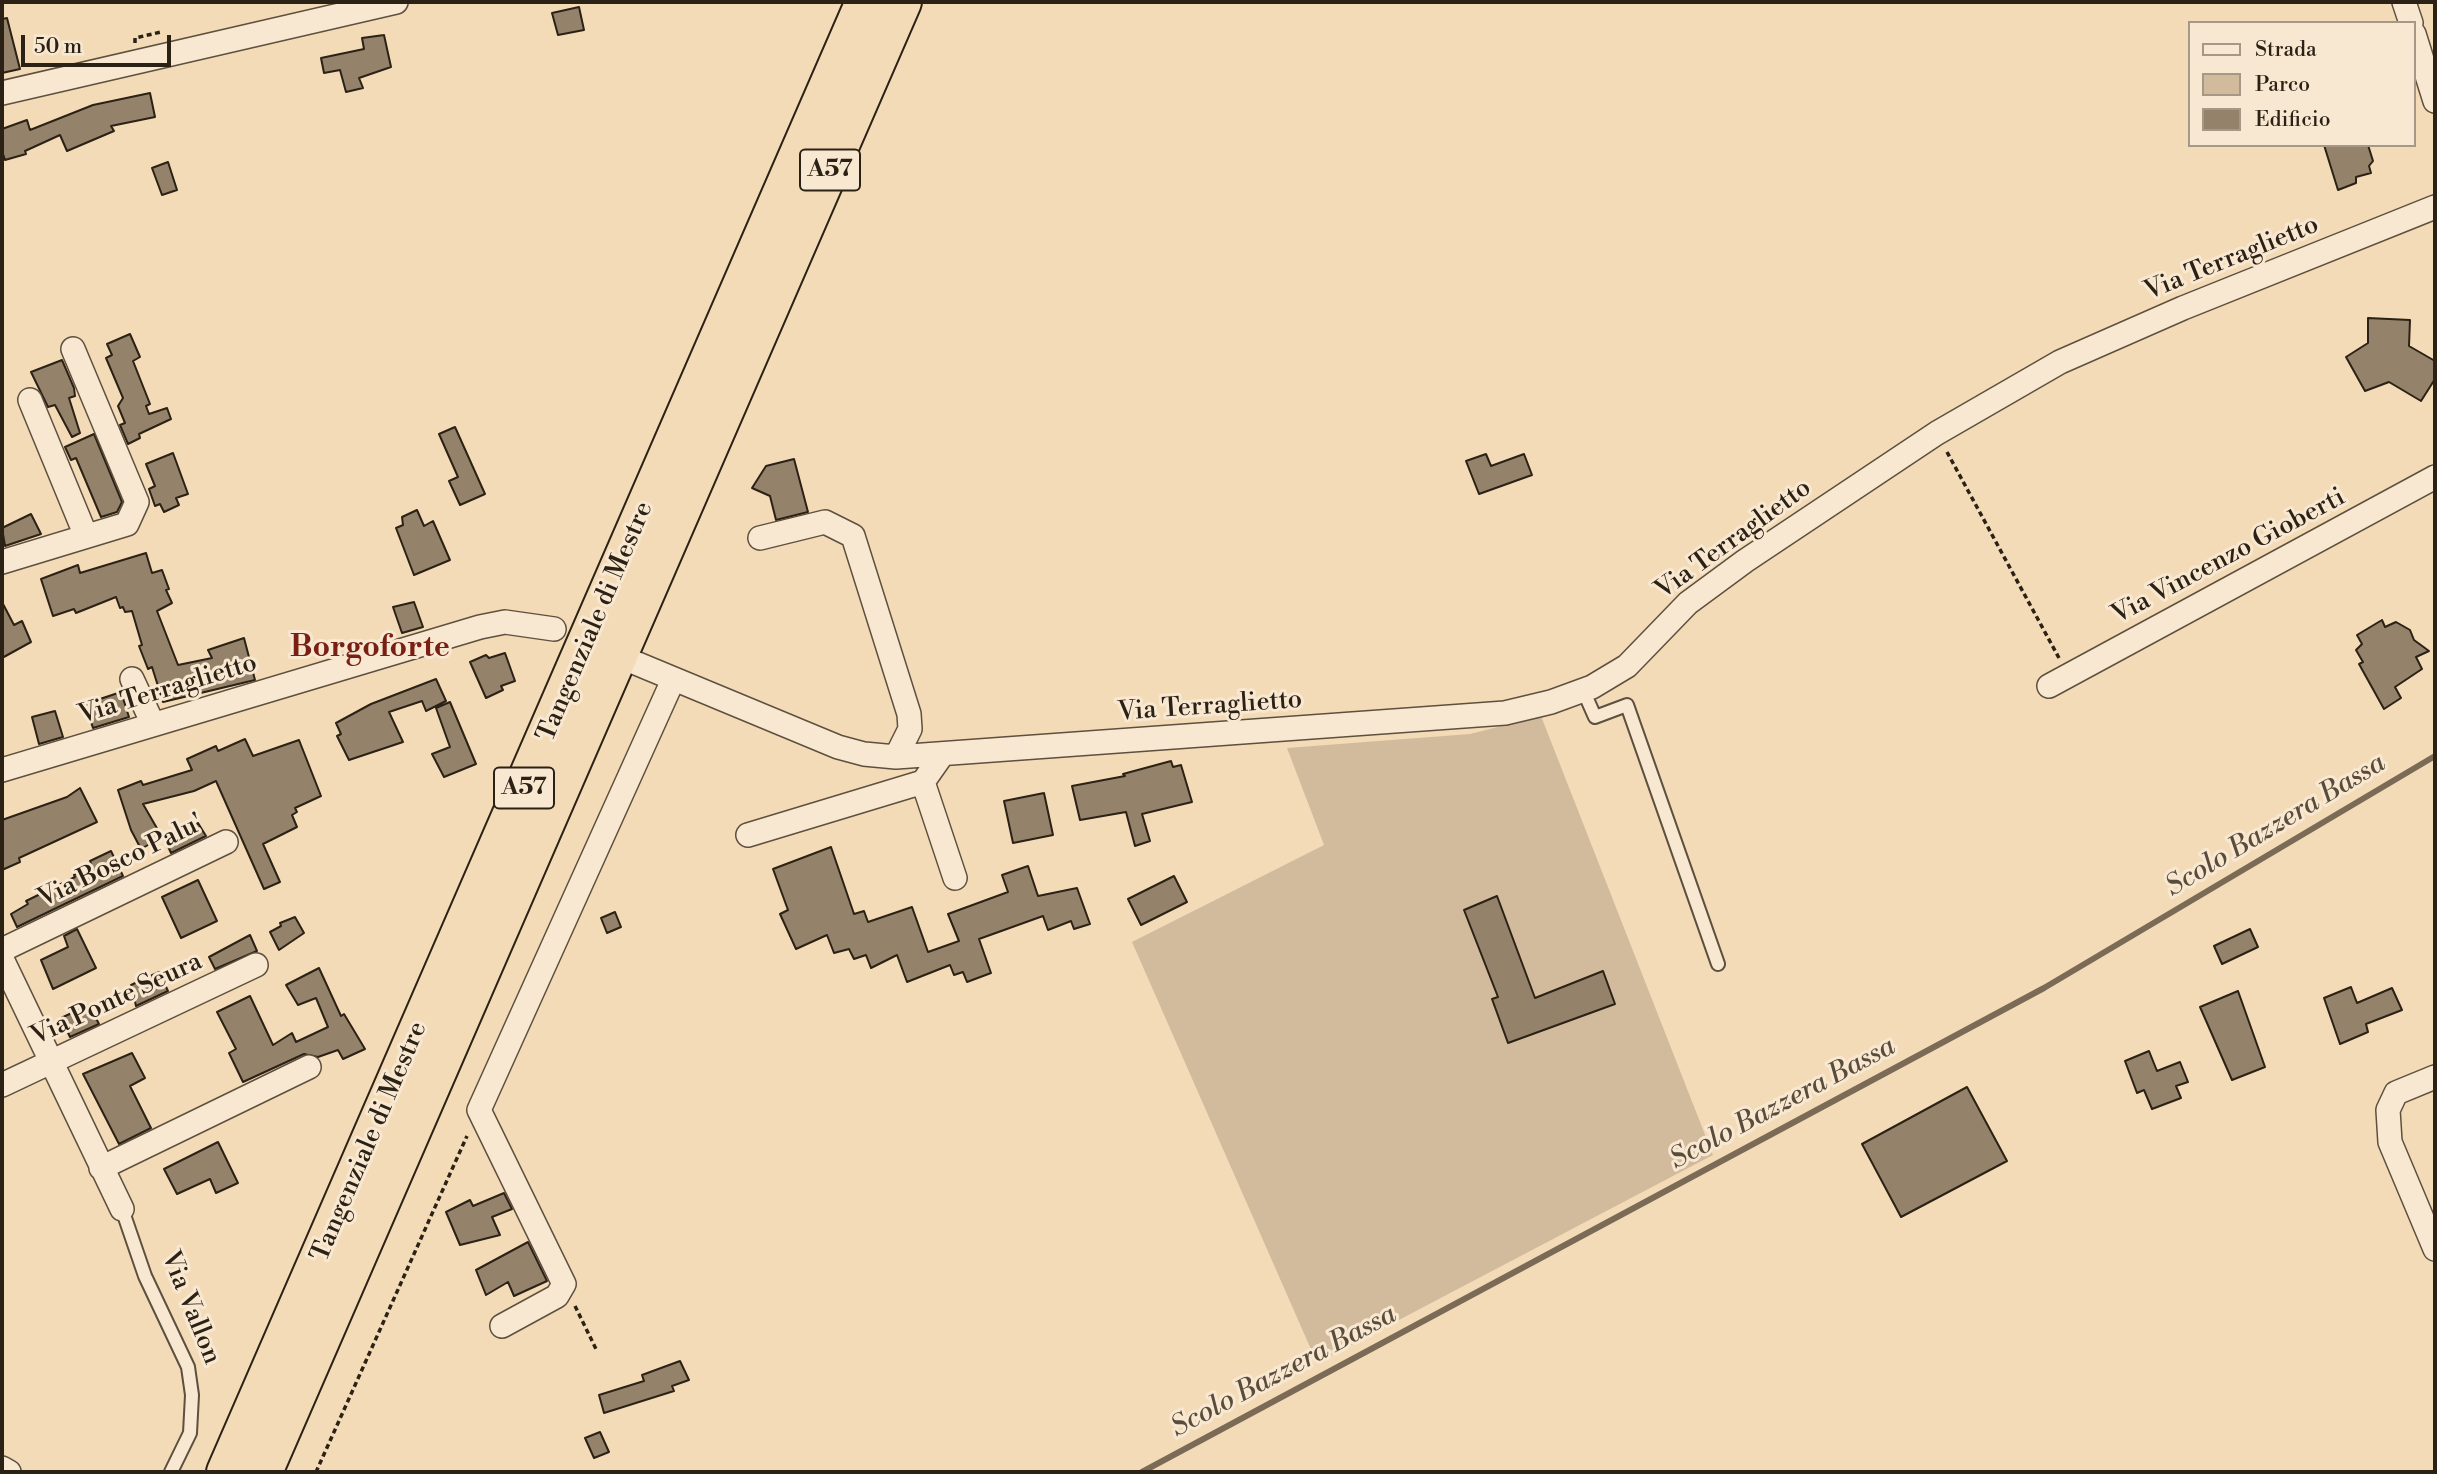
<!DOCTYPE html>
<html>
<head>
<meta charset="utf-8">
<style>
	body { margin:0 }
	#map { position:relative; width:2437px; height:1474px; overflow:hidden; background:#f4dbb8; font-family:"Libre Bodoni",serif }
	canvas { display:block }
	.frame { position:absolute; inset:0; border:4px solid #2b2115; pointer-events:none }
	.legend { position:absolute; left:2188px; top:21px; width:228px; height:126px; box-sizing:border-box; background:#f8e8d1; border:2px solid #a69886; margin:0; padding:9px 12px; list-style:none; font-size:21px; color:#2b2115 }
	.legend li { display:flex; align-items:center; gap:14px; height:35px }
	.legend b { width:35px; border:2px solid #a69886 }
	.scale { position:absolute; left:21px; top:35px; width:150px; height:32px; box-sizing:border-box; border:4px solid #2b2115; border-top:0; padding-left:9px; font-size:21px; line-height:24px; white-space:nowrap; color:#2b2115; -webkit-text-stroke:5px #f8e8d1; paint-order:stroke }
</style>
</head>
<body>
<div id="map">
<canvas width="2437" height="1474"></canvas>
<div class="frame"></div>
<ul class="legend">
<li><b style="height:9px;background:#f8e8d1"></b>Strada</li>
<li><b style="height:19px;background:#d2bb9c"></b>Parco</li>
<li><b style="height:19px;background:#94826a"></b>Edificio</li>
</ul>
<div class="scale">50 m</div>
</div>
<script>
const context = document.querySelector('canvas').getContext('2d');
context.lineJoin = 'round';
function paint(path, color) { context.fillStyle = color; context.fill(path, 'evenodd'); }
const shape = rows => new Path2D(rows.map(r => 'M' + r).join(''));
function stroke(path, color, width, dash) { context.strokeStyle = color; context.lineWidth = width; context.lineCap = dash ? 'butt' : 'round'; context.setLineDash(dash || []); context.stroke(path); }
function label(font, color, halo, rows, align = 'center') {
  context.font = font + ' "Libre Bodoni",serif'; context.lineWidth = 6; context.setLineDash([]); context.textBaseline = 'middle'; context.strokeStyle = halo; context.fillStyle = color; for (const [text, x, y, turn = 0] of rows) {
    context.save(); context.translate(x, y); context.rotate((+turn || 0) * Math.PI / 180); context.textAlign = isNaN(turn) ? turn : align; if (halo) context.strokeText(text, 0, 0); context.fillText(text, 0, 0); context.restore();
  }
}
paint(shape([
	[1541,716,1713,1155,1317,1363,1132,942,1324,845,1287,748,1470,734]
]), '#d2bb9c');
stroke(shape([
	[1142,1472,2044,988,2435,756]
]), '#7b6b56', 6);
const building = shape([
	[579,7,584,30,558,35,552,13,579,7],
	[7,18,20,69,2,73,2,19,7,18],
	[384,35,391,67,359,78,363,88,346,92,340,70,324,73,321,58,364,49,362,38,384,35],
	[150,93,155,117,111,126,114,131,67,151,60,135,25,151,26,154,5,160,2,151,2,129,27,120,30,130,93,105,150,93],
	[2324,145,2368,145,2373,161,2369,166,2371,173,2356,177,2356,183,2338,190,2324,145],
	[168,162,177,190,162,195,152,168,168,162],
	[2368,318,2410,320,2409,346,2435,361,2435,379,2421,401,2389,382,2365,391,2346,357,2368,343,2368,318],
	[130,334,140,357,133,361,150,404,146,406,149,414,167,408,171,419,139,434,140,438,128,444,120,425,125,423,118,406,123,398,106,358,112,355,107,344,130,334],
	[62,360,74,388,75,396,69,398,80,433,72,437,55,405,48,407,31,372,62,360],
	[455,427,485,494,460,505,449,481,458,477,439,434,455,427],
	[94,434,122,502,117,512,101,517,76,458,71,460,65,447,94,434],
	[173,453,188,494,176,498,179,505,164,512,160,504,155,506,149,489,155,486,146,464,173,453],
	[1486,454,1491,466,1524,454,1532,475,1479,494,1466,461,1486,454],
	[794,459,808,512,776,520,770,496,752,488,766,466,794,459],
	[417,510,424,526,433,521,450,560,414,575,396,528,403,525,402,517,417,510],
	[31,514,41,534,5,546,2,528,31,514],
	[146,553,152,573,162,570,169,589,166,590,172,603,157,611,178,665,212,658,208,650,244,638,255,680,163,702,152,667,148,669,139,646,142,645,132,611,125,612,123,607,120,608,116,597,76,613,74,609,53,616,41,579,78,565,80,573,146,553],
	[2,602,14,625,22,621,31,642,2,658,2,602],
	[414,602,423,627,402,633,393,607,414,602],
	[2382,620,2385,627,2396,622,2410,630,2414,640,2429,651,2416,657,2422,669,2395,687,2401,698,2384,709,2359,664,2363,662,2356,650,2362,644,2357,635,2382,620],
	[505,653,515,681,501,686,503,690,486,698,470,662,486,655,489,658,505,653],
	[436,679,446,701,426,711,422,701,389,712,403,742,349,760,337,736,341,734,336,723,371,704,436,679],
	[121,692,129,717,93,728,85,704,121,692],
	[450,702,476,764,444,777,432,754,450,747,436,708,450,702],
	[55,711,63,737,39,744,32,717,55,711],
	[245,739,253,756,299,740,321,796,295,808,297,812,292,815,297,827,263,844,280,882,264,889,216,781,194,791,143,804,162,837,141,849,131,830,118,790,141,781,143,785,192,770,187,759,216,746,218,751,245,739],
	[1171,761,1173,767,1181,765,1192,802,1142,814,1150,841,1135,846,1126,812,1080,820,1072,786,1125,776,1123,774,1171,761],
	[80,788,97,822,19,858,20,862,2,870,2,820,67,797,80,788],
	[1044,793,1053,835,1013,843,1004,801,1044,793],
	[198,823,206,836,171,853,166,842,198,823],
	[831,847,854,914,864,911,868,922,912,907,928,952,959,941,948,914,1008,892,1002,875,1028,866,1038,896,1077,888,1090,924,1074,929,1071,921,1048,930,1043,916,979,939,991,973,967,982,963,972,954,975,950,965,907,982,897,955,871,968,866,955,854,959,849,949,834,953,827,935,796,949,780,914,788,910,773,869,831,847],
	[111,851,123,876,17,927,11,914,28,904,26,901,75,877,74,875,92,866,90,861,111,851],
	[1174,876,1187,902,1141,925,1128,899,1174,876],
	[198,880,217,921,181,938,162,897,198,880],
	[1497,896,1535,998,1603,971,1615,1004,1508,1043,1492,999,1498,997,1464,910,1497,896],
	[615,912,621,927,607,933,601,918,615,912],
	[295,917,304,933,279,950,270,932,281,926,280,923,295,917],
	[77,929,96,968,53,989,41,960,68,947,64,936,77,929],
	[2250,929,2258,947,2222,964,2214,946,2250,929],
	[250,935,257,951,215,969,209,957,250,935],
	[319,968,341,1016,344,1014,365,1049,343,1059,338,1050,318,1057,304,1054,243,1082,229,1053,236,1049,217,1012,250,996,273,1045,292,1033,296,1042,328,1027,316,998,298,1005,286,985,319,968],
	[159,972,168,991,136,1006,131,985,159,972],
	[2351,987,2357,1003,2392,988,2402,1010,2366,1024,2368,1032,2340,1044,2324,998,2351,987],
	[2238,991,2265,1067,2232,1080,2200,1007,2238,991],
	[89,1005,99,1024,70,1037,61,1018,89,1005],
	[2149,1051,2157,1071,2180,1062,2188,1082,2176,1086,2181,1098,2152,1109,2144,1090,2137,1093,2125,1061,2149,1051],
	[132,1053,145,1078,130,1086,151,1128,119,1144,83,1074,132,1053],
	[1967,1087,2007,1161,1901,1217,1862,1144,1967,1087],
	[218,1142,238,1183,216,1193,210,1179,177,1194,164,1169,218,1142],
	[504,1193,512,1209,492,1217,500,1235,460,1245,446,1212,470,1200,473,1206,504,1193],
	[528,1242,547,1281,514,1296,508,1282,486,1295,476,1270,528,1242],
	[680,1361,689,1380,672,1386,674,1391,604,1413,599,1395,644,1381,642,1375,680,1361],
	[600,1432,609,1452,594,1458,585,1438,600,1432]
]);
paint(building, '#94826a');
stroke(building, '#2b2115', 2);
const lane = shape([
	[1583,690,1595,717,1627,705,1718,964],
	[122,1209,145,1276,188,1367,192,1395,190,1433,171,1472]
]);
const street = shape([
	[2404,2,2411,23],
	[2414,34,2435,101],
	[2,93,396,2],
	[30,400,86,536],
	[760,538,825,522,853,536,909,714,910,729,896,757],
	[2,562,127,524,137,502,73,349],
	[638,664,838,747,864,754,896,757,1505,713,1551,702,1592,687,1627,666,1688,603,1745,561,1937,433,2060,362,2183,308,2435,207],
	[132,679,153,724],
	[2049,686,2435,477],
	[2,770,480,627,505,622,554,629],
	[923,782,955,878],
	[748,835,923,782,942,755],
	[2,950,226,842],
	[2,959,122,1209],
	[2435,1077,2396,1093,2388,1110,2390,1142,2435,1249],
	[2,1085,256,965],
	[101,1168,309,1067],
	[502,1326,557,1296,564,1284,479,1110,673,680],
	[2,1468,9,1472]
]);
const highway = shape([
	[226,1472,865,2],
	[263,1472,902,2]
]);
stroke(lane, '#5d503e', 16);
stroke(street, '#5d503e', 26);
stroke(highway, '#2b2115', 42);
stroke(shape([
	[135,43,135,38,161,32],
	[1947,452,2059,658],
	[575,1306,597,1351],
	[316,1472,467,1136]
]), '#2b2115', 3.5, [5, 3.5]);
stroke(lane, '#f8e8d1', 12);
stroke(street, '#f8e8d1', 23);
stroke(highway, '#f4dbb8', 38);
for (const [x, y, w] of [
	[830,170,60],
	[524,788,60]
]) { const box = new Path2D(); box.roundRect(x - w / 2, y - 20.5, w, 41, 5); context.fillStyle = '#f8e8d1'; context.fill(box); stroke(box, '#2b2115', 2); }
label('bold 24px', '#2b2115', null, [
	["A57",830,170],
	["A57",524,788]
]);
label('26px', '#2b2115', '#f8e8d1', [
	["Via Terraglietto",2232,259,-22],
	["Via Terraglietto",1734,540,-36],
	["Via Vincenzo Gioberti",2229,557,-28],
	["Tangenziale di Mestre",596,622,-67],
	["Via Terraglietto",168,690,-17],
	["Via Terraglietto",1210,707,-4],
	["Via Bosco Palu'",121,862,-26],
	["Via Ponte Seura",117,1000,-25],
	["Tangenziale di Mestre",370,1142,-67],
	["Via Vallon",190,1308,68]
]);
label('italic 28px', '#5a4c3b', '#f8e8d1', [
	["Scolo Bazzera Bassa",2276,826,-31],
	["Scolo Bazzera Bassa",1783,1104,-28],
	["Scolo Bazzera Bassa",1284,1372,-28]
]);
label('bold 30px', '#7a1f14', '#f8e8d1', [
	["Borgoforte",370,649]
]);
</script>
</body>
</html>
